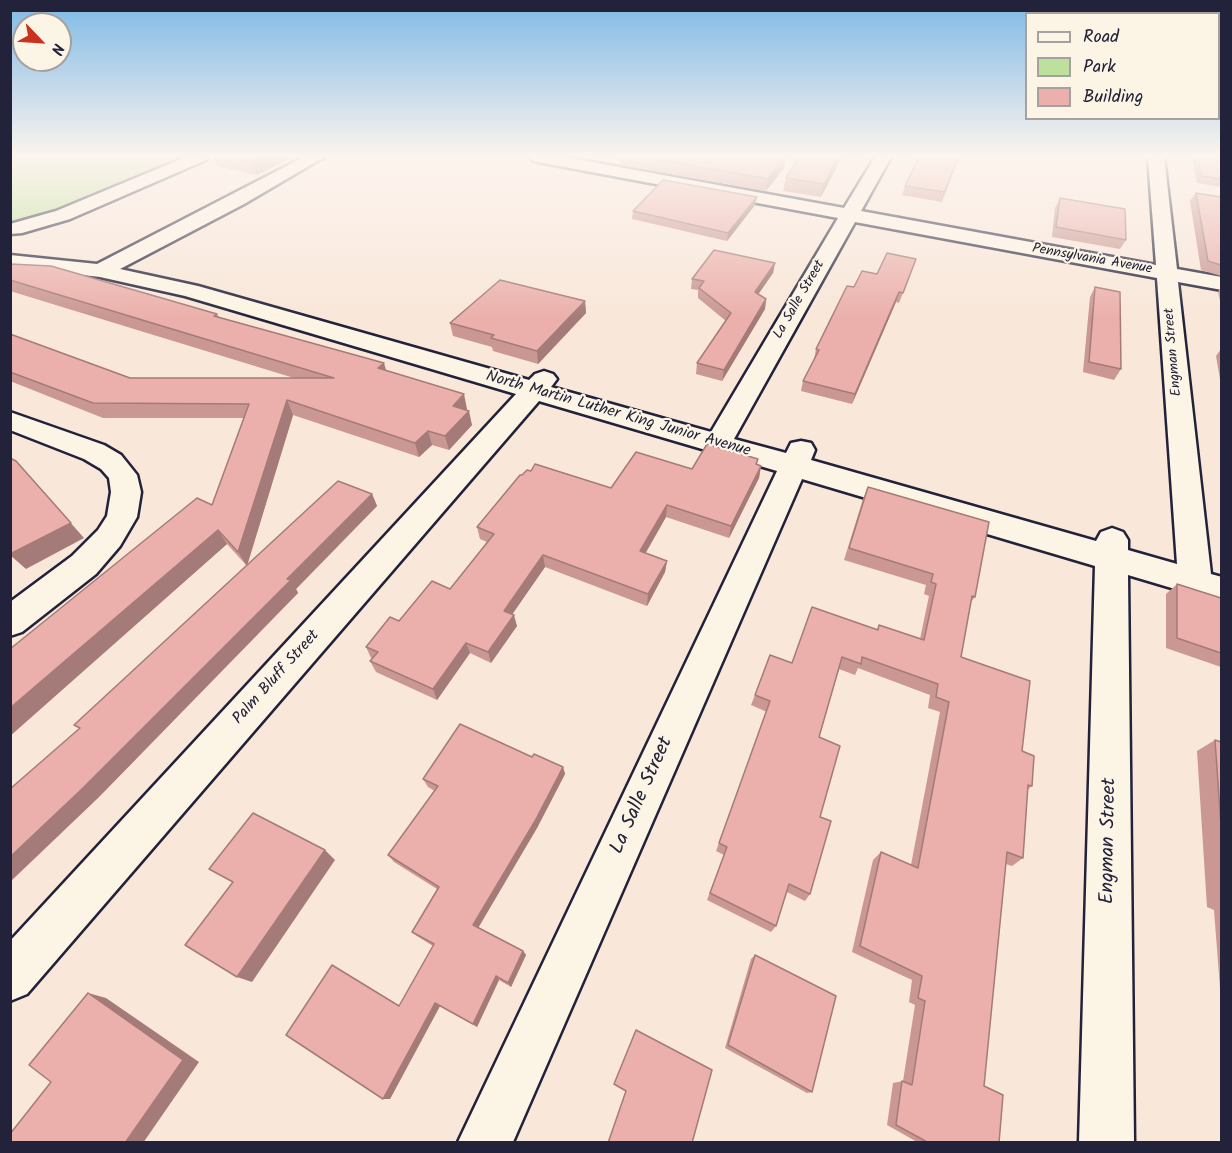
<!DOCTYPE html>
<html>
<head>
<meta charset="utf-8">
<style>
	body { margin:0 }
	#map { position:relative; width:1232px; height:1153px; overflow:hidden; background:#f9e7d9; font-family:Kalam,sans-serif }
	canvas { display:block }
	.frame { position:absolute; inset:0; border:12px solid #22223b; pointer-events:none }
	.legend { position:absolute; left:1025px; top:12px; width:195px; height:108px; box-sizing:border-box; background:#fcf5e5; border:2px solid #a5a1a1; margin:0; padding:8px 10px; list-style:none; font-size:18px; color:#22223b }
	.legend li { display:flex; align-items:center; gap:12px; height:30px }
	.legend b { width:30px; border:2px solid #a5a1a1 }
	.north { position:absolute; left:12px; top:12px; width:60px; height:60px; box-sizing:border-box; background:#fcf5e5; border:2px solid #a5a1a1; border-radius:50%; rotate:115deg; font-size:16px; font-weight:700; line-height:24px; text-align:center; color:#22223b }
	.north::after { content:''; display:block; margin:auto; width:21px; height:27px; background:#c8321e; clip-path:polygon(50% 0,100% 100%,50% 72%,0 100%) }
</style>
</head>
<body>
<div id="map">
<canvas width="1232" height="1153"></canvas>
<div class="frame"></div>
<ul class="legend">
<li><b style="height:8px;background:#fcf5e5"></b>Road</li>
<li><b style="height:16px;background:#bde19c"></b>Park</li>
<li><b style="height:16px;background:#ebb0ab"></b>Building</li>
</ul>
<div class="north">N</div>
</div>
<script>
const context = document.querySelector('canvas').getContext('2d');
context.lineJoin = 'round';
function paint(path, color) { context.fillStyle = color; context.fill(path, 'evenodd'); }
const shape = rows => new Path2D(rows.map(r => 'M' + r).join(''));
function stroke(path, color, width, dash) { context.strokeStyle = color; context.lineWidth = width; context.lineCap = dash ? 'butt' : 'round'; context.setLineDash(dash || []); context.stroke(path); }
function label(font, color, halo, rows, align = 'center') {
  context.font = font + ' Kalam,sans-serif'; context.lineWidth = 4.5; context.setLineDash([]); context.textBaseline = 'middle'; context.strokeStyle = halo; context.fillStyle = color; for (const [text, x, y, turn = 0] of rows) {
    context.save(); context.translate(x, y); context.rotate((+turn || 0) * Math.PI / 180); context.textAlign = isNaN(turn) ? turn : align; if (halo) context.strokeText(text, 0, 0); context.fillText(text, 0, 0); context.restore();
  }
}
paint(shape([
	[10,157,189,157,57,212,11,224]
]), '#bde19c');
const minor = shape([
	[186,157,208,157,206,160,70,219,22,233,10,234,10,224,56,211,186,157],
	[304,157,324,157,244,204,120,269,198,286,529,380,535,374,544,371,553,374,557,379,551,387,711,432,838,218,538,162,532,160,530,157,564,157,844,208,875,157,891,157,861,211,1156,265,1148,157,1164,157,1177,269,1222,277,1222,290,1178,282,1211,574,1222,577,1222,603,1128,575,1134,1142,1079,1142,1095,566,802,479,513,1142,458,1142,777,471,539,401,27,994,10,1001,10,941,516,394,185,296,100,277,10,267,10,255,97,264,304,157],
	[855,222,1157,278,1177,564,1128,550,1128,540,1123,532,1112,528,1101,532,1096,541,811,460,815,450,811,443,801,441,791,443,786,453,734,439,855,222],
	[10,412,104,445,121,455,137,475,141,492,137,517,120,546,96,574,22,632,10,636,10,602,72,556,98,530,107,516,111,492,109,478,101,469,84,459,10,430,10,412]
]);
stroke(minor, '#22223b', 5);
paint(minor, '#fcf5e5');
paint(shape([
	[213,157,293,157,257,175,217,166],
	[620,157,786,157,784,168,766,191,620,165],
	[842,157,821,197,783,191,786,178],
	[959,157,942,202,902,195,905,186],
	[1192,157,1221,157,1221,187,1197,183],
	[1196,193,1221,197,1221,276,1201,270,1190,201],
	[1060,198,1126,240,1120,249,1052,237,1055,208],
	[755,205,727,241,632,219,633,211],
	[916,259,899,303,896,302,852,404,801,391,803,381,814,360,816,349,854,287,877,274],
	[775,263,773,273,758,294,766,299,765,309,722,381,696,374,697,363,726,321,698,298,698,290,691,289,692,279],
	[10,264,217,314,219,317,387,371,467,409,466,410,472,425,449,450,432,445,419,457,293,415,247,565,372,494,377,506,296,589,298,593,97,799,79,728,74,725,247,566,227,544,10,736,212,505,244,418,103,418,10,381,10,334,130,378,294,378,10,291],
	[1095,287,1121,369,1114,380,1083,372,1090,297],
	[1221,287,1221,305,1218,292],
	[585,301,586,313,538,364,493,351,492,347,453,336,450,323],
	[1221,349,1221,385,1216,356],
	[758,459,757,465,761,466,759,478,729,538,666,517,645,553,667,561,665,572,647,606,545,567,512,614,517,626,491,663,470,653,437,700,376,672,370,661,373,658,371,658,366,647,399,621,450,589,487,542,480,539,477,527,611,488,692,469],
	[868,487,975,597,970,603,961,657,1022,751,1032,786,1027,790,1023,858,1012,866,1006,864,984,1086,999,1143,919,1143,887,1125,893,1083,903,1081,915,1005,909,1002,912,980,852,952,873,860,881,852,911,865,940,712,928,708,930,695,858,668,855,675,839,669,819,737,820,817,810,894,805,901,787,892,776,926,771,932,707,900,724,855,716,851,767,712,751,705,755,695,877,629,879,625,920,639,929,596,924,594,926,585,844,560,863,499],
	[1177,584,1221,598,1221,667,1166,648,1166,594],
	[1215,740,1221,742,1221,1001,1214,910,1207,907,1197,751],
	[532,757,563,767,565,774,537,828,478,927,523,951,526,955,511,987,499,980,477,1027,440,1006,390,1099,383,1099,399,1006,433,946,417,936,412,932,437,889,394,862,388,855,435,791,428,787,423,779],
	[755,955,812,1092,807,1093,725,1048,751,959]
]), '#ca9793');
paint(shape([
	[262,157,293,157,257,175,252,162],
	[786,157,784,168,766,191,768,179],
	[838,157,842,157,821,197,824,184],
	[757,197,755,205,727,241,728,233],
	[775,263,773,273,753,302,755,292],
	[899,292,896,302,852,404,855,394],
	[766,299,765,309,722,381,724,370],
	[585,301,586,313,538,364,537,351],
	[384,363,388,377,378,368],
	[464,394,467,409,456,420,453,406],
	[287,400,293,415,247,566,238,552],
	[469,411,472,425,449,450,445,436],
	[428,431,432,445,419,457,415,443],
	[16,461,84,538,26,569,10,555],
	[761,466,759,478,729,538,731,526],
	[372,494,377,506,296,589,298,593,97,799,10,882,10,857],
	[667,505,666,517,640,563,640,551],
	[218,530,227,544,10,736,10,708],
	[543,555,545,567,507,622,504,611],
	[667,561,665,572,647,606,648,594],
	[514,615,517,626,491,663,488,652],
	[466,643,470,653,437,700,433,689],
	[563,767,565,774,537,828,477,930,473,925],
	[325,850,335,860,252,982,237,977],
	[523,951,526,955,511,987,508,983],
	[496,976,499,980,477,1027,473,1024],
	[88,993,106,998,199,1062,143,1143,125,1143],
	[435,1003,440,1006,390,1099,383,1099]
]), '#a47b78');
const building = shape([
	[228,157,262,157,252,162,228,157],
	[645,157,785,157,768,179,645,157],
	[799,157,838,157,824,184,786,178,799,157],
	[919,157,958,157,945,192,905,186,919,157],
	[1197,157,1221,157,1221,179,1202,176,1197,157],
	[663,180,757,197,728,233,633,211,663,180],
	[1196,193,1221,197,1221,265,1208,261,1196,193],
	[1060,198,1125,209,1126,240,1056,227,1060,198],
	[714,250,775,263,755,292,766,299,724,370,697,363,731,313,699,288,704,281,692,279,714,250],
	[887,253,916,259,903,293,899,292,855,394,803,381,819,350,816,349,847,286,854,287,862,271,877,274,887,253],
	[10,264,51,266,217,314,214,316,384,363,378,368,464,394,453,406,469,411,445,436,428,431,415,443,287,400,238,552,218,530,10,708,10,649,197,498,212,505,249,404,93,403,10,372,10,334,130,378,334,378,10,280,10,264],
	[500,280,585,301,537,351,491,338,494,335,450,323,500,280],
	[1095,287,1120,292,1121,369,1089,362,1095,287],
	[707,444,758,459,756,464,761,466,731,526,667,505,640,551,667,561,648,594,543,555,504,611,514,615,488,652,466,643,433,689,370,661,378,652,366,647,390,617,399,621,432,581,450,589,494,534,477,527,520,475,522,475,527,470,531,471,535,464,611,488,636,452,692,469,707,444],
	[10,458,16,461,71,523,10,554,10,458],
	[338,481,372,494,287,579,291,580,82,789,10,857,10,789,80,728,74,725,338,481],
	[868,487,989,522,975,597,972,596,961,657,1030,681,1022,751,1034,756,1032,786,1028,785,1023,858,1007,852,984,1086,1003,1095,999,1143,929,1143,896,1125,902,1081,912,1085,925,1001,918,998,922,976,860,946,881,852,918,868,949,702,936,697,938,684,862,657,861,664,842,657,819,737,840,746,820,817,831,821,810,894,789,884,776,926,710,893,727,847,719,843,770,701,755,695,770,655,792,663,812,607,878,630,879,625,924,640,936,584,931,582,933,574,849,548,868,487],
	[1177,584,1221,598,1221,653,1177,638,1177,584],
	[460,724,532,757,534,754,563,767,535,821,473,925,523,951,508,983,496,976,473,1024,435,1003,383,1099,286,1035,332,965,399,1006,434,944,412,932,439,887,388,855,438,786,423,779,460,724],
	[1215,740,1221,742,1221,825,1215,740],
	[253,813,325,850,237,977,185,945,233,882,209,869,253,813],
	[755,955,836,996,812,1092,728,1045,755,955],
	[88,993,183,1060,125,1143,10,1143,10,1134,51,1082,29,1065,88,993],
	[636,1030,712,1070,692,1143,608,1143,626,1091,614,1084,636,1030]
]);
paint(building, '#ebb0ab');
stroke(building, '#a47b78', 1.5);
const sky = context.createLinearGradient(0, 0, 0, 318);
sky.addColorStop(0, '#7fb9e6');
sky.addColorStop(0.49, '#fcf4ee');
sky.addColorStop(1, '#fcf4ee00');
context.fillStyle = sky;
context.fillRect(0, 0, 1232, 318);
label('14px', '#22223b', '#fcf5e5', [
	["Pennsylvania Avenue",1092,260,10],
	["La Salle Street",800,300,-60],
	["Engman Street",1174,352,-95]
]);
label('16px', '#22223b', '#fcf5e5', [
	["North Martin Luther King Junior Avenue",618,415,16],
	["Palm Bluff Street",277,678,-48]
]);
label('20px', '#22223b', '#fcf5e5', [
	["La Salle Street",643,796,-66],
	["Engman Street",1110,841,-89]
]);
</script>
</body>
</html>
